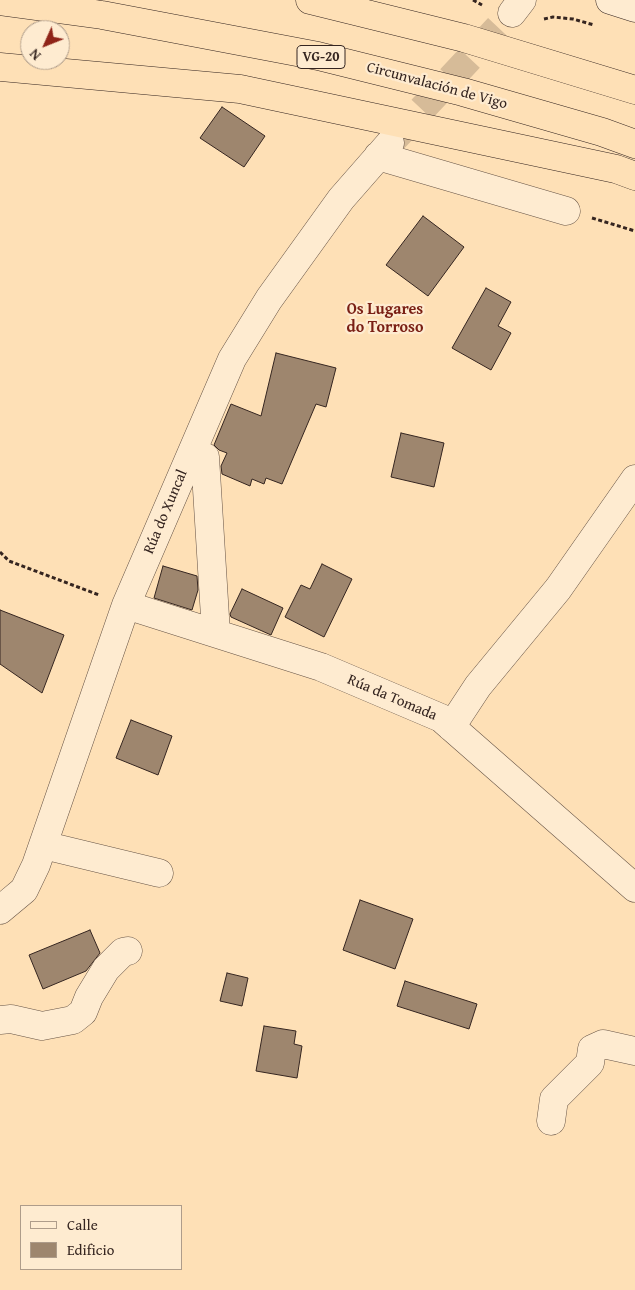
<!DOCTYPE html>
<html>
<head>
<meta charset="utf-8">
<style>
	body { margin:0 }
	#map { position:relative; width:635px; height:1290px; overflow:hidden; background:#fee0b6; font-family:"Gentium Book Plus",serif }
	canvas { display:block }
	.legend { position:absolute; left:20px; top:1205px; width:162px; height:65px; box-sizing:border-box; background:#feebd0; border:1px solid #ae9c8a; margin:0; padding:6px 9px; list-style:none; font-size:15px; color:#352520 }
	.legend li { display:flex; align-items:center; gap:10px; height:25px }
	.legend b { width:25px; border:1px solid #ae9c8a }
	.north { position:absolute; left:20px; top:20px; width:50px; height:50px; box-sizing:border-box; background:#feebd0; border:1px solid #ae9c8a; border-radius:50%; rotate:226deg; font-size:14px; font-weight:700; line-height:20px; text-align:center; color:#352520 }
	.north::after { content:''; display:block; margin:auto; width:18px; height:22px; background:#8f2418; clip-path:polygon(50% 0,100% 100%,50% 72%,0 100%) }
</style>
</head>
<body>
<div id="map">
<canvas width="635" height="1290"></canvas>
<ul class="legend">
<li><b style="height:6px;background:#feebd0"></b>Calle</li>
<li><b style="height:14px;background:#9e866e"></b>Edificio</li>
</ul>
<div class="north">N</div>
</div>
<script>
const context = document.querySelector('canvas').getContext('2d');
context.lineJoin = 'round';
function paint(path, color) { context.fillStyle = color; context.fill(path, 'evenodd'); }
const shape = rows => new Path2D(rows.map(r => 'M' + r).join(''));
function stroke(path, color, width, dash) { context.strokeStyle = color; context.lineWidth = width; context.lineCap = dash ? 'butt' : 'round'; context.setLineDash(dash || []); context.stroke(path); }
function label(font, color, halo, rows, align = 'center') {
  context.font = font + ' "Gentium Book Plus",serif'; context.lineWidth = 4.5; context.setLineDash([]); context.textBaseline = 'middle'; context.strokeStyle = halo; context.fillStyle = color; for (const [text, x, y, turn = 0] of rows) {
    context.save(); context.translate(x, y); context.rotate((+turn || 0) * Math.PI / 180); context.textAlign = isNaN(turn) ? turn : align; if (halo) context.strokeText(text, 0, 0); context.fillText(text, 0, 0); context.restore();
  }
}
const building = shape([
	[222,107,265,136,244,167,200,138,222,107],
	[423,216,464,247,428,296,386,265,423,216],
	[486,288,511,302,498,326,511,333,491,370,452,348,486,288],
	[276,353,336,368,326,407,316,404,282,484,266,478,264,484,252,479,250,486,222,474,221,466,227,453,219,450,214,445,231,404,261,416,276,353],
	[401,433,444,443,434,487,391,477,401,433],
	[322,564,352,579,324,637,285,617,301,585,310,589,322,564],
	[163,566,197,576,198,590,192,610,154,598,163,566],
	[242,589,283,608,271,635,231,617,230,614,242,589],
	[0,610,64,635,42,693,0,664,0,610],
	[131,720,172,736,158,775,116,758,131,720],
	[360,900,413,919,395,969,343,950,360,900],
	[90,930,100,953,86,971,43,989,29,955,90,930],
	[227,973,248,978,242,1006,220,1001,227,973],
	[405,981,477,1004,469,1029,397,1006,405,981],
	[264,1026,296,1031,294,1044,302,1046,297,1078,256,1071,264,1026]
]);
paint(building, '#9e866e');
stroke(building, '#352520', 1);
stroke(shape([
	[393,140,512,13]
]), '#d6bb98', 28, [28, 14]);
const street = shape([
	[512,13,522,0],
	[378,156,566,211],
	[205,457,216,633],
	[126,605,321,667,441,718,635,888],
	[451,727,478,686,558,589,635,479],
	[43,845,159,873],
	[0,910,24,890,36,865,126,605,232,359,269,299,341,199,390,143],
	[0,1020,11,1019,42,1026,73,1020,83,1012,89,997,106,969,123,952,128,951],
	[551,1121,554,1099,590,1063,592,1049,603,1044,635,1051]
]);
const secondary = shape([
	[610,0,635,8]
]);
const highway = shape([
	[310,0,464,38,635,90],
	[0,1,102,15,318,56,463,92,602,132,635,144],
	[0,67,240,89,616,169,635,176]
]);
stroke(street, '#675446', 29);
stroke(secondary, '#352520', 29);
stroke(highway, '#352520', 29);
stroke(shape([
	[473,0,482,5],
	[544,19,553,17,573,19,594,25],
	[592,218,635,231],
	[0,552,9,561,99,595]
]), '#352520', 3, [4, 2.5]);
stroke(street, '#feebd0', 28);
stroke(secondary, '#feebd0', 28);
stroke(highway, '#fee0b6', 28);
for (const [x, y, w] of [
	[321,57,48]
]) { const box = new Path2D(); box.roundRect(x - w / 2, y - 11.5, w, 23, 4); context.fillStyle = '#feebd0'; context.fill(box); stroke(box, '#352520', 1); }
label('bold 14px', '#352520', null, [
	["VG-20",321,57]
]);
label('15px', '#352520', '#feebd0', [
	["Circunvalación de Vigo",437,86,15],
	["Rúa do Xuncal",166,512,-67],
	["Rúa da Tomada",392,698,23]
]);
label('bold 16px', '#7a1f14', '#feebd0', [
	["Os Lugares",385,310],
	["do Torroso",385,328]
]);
</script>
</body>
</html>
